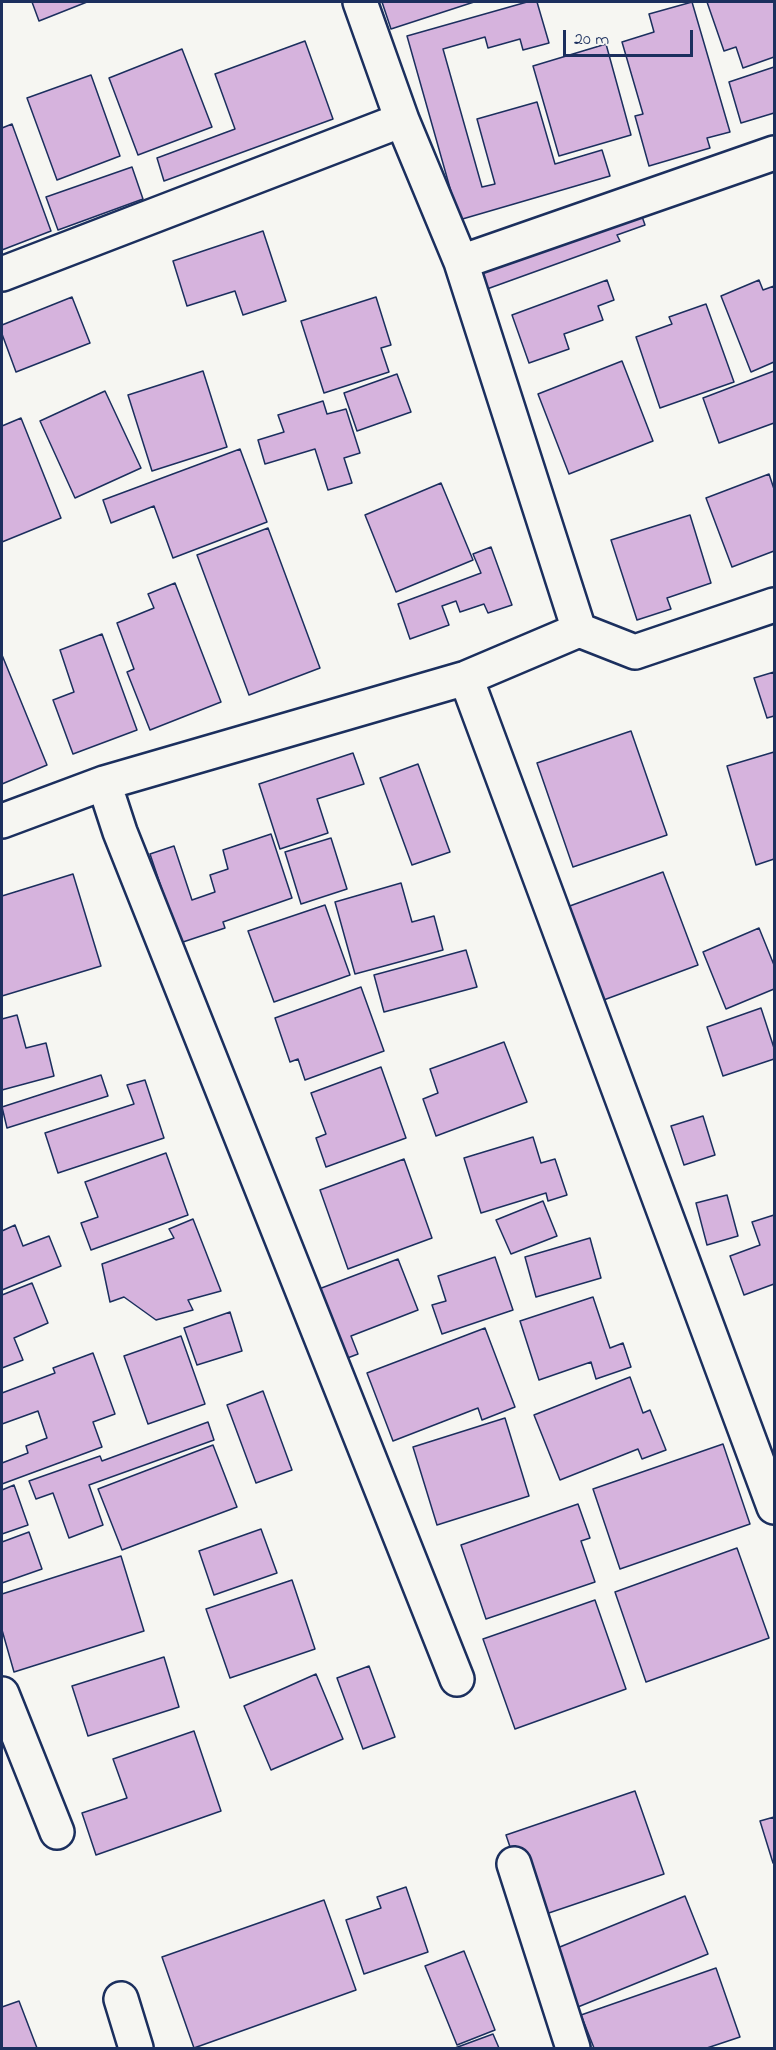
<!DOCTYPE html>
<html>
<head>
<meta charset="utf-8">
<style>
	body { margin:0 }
	#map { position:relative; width:776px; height:2050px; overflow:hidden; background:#f6f6f2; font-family:"Indie Flower",sans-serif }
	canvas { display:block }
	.frame { position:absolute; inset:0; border:3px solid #1b2f5e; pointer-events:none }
	.scale { position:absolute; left:563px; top:30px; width:130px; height:27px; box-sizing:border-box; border:3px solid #1b2f5e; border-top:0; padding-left:8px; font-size:18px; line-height:21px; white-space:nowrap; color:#1b2f5e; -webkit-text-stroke:4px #f6f6f2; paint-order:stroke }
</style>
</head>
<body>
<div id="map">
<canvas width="776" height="2050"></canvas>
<div class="frame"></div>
<div class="scale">20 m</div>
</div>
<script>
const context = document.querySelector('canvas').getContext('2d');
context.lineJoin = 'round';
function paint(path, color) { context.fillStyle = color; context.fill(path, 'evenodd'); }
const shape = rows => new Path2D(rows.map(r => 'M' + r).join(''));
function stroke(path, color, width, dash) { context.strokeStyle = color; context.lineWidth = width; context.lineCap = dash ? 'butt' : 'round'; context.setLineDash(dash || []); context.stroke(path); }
const building = shape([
	[32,2,87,2,39,21,32,2],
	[382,2,474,2,391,29,382,2],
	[527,2,537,2,549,43,523,50,520,39,488,48,485,37,443,49,482,187,495,184,477,119,537,102,555,164,602,150,610,176,459,220,407,36,527,2],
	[692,2,730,132,707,138,710,148,649,166,635,116,643,114,622,42,654,32,649,14,692,2],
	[707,2,774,2,774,57,743,68,736,47,724,51,707,2],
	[305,41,333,119,164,181,157,158,235,129,215,74,305,41],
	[606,44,631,135,559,156,533,66,606,44],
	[182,49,212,127,138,155,109,78,182,49],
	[774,67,774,113,741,123,729,82,774,67],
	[91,75,120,156,57,180,27,98,91,75],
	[12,124,51,231,2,250,2,128,12,124],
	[132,167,143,199,58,230,46,197,132,167],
	[638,205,645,225,617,235,620,241,487,289,473,250,638,205],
	[263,231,286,301,243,315,235,291,187,306,173,261,263,231],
	[607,280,614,300,598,306,603,320,564,334,569,349,529,363,512,315,607,280],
	[759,280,763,290,774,286,774,362,751,372,721,296,759,280],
	[72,297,90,343,16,372,2,334,2,325,72,297],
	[376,297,391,345,381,348,389,372,324,393,301,321,376,297],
	[706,304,734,382,660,408,636,337,672,324,669,317,706,304],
	[622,361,653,441,569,474,538,394,622,361],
	[203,371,227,447,152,471,128,395,203,371],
	[774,371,774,423,719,443,703,398,774,371],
	[397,374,411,412,357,431,344,393,397,374],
	[105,391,141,468,75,498,40,421,105,391],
	[323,401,327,414,346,409,360,453,344,458,352,483,328,490,315,449,265,464,258,440,284,432,278,415,323,401],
	[21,418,61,518,2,542,2,426,21,418],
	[240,449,267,522,173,558,154,506,111,523,103,500,240,449],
	[769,474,774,489,774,551,732,567,706,498,769,474],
	[441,483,473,560,396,592,365,515,441,483],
	[690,515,711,583,667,598,671,609,637,620,611,540,690,515],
	[268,528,320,668,249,695,197,555,268,528],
	[491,547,512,605,488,613,484,604,460,612,456,601,442,606,449,625,410,639,398,604,481,573,473,554,491,547],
	[175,583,221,702,150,730,127,672,134,669,117,623,154,608,148,594,175,583],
	[102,634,137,730,73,754,53,700,74,692,60,650,102,634],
	[2,655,47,765,2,784,2,655],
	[774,672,774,716,767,718,754,678,774,672],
	[631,731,667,835,573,867,537,763,631,731],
	[774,752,774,859,756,865,727,766,774,752],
	[353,753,364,784,317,799,328,833,280,849,259,784,353,753],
	[418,764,450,852,412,865,380,778,418,764],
	[271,834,292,898,223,922,225,928,180,943,150,854,174,846,192,900,215,892,210,875,228,869,223,850,271,834],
	[331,838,347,889,301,904,285,852,331,838],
	[663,872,698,965,601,1001,567,907,663,872],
	[73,874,101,966,2,996,2,896,73,874],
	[401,883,412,922,434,916,443,950,355,974,335,902,401,883],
	[325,905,350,975,274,1002,248,931,325,905],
	[759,928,774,965,774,989,726,1009,703,952,759,928],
	[466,950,477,987,384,1012,374,975,466,950],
	[361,987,384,1051,305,1080,298,1059,290,1062,275,1018,361,987],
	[761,1008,774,1048,774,1059,723,1076,707,1027,761,1008],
	[17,1015,26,1048,46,1043,54,1076,2,1090,2,1019,17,1015],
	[504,1042,527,1102,436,1136,423,1099,438,1093,430,1069,504,1042],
	[381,1067,406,1138,326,1167,316,1138,326,1134,311,1093,381,1067],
	[101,1075,108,1096,7,1128,2,1107,101,1075],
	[145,1080,164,1138,58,1173,45,1133,134,1104,127,1085,145,1080],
	[703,1116,715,1155,684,1165,671,1126,703,1116],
	[533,1137,541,1163,555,1159,567,1195,548,1201,546,1193,481,1213,464,1158,533,1137],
	[166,1153,188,1215,91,1250,81,1223,98,1217,85,1182,166,1153],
	[404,1159,432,1238,348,1269,320,1190,404,1159],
	[727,1195,738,1236,707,1245,696,1203,727,1195],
	[543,1201,557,1236,511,1254,496,1220,543,1201],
	[774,1215,774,1284,744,1295,730,1256,760,1245,752,1222,774,1215],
	[193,1219,221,1291,188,1300,193,1310,156,1320,124,1297,110,1302,102,1264,174,1238,169,1229,193,1219],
	[15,1225,23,1246,49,1236,61,1266,2,1290,2,1231,15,1225],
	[590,1238,601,1278,536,1297,525,1257,590,1238],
	[495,1257,513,1310,442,1334,432,1305,446,1301,438,1276,495,1257],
	[398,1259,418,1310,351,1336,358,1354,337,1362,311,1292,398,1259],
	[32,1283,48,1323,14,1338,23,1360,2,1368,2,1295,32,1283],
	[593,1297,610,1348,623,1343,631,1367,596,1379,591,1362,539,1380,520,1321,593,1297],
	[230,1312,242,1351,197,1365,184,1328,230,1312],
	[485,1328,515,1407,482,1420,478,1408,393,1441,367,1373,485,1328],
	[181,1336,205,1404,148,1424,124,1356,181,1336],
	[93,1353,115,1414,93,1422,102,1447,2,1484,2,1463,28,1453,26,1446,47,1438,38,1411,2,1424,2,1393,55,1373,53,1368,93,1353],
	[630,1377,643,1413,650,1410,666,1450,642,1459,638,1449,560,1480,534,1415,630,1377],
	[263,1391,292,1470,256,1483,227,1405,263,1391],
	[505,1418,529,1496,437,1525,413,1447,505,1418],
	[208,1422,214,1440,89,1485,103,1525,69,1538,53,1493,36,1499,29,1481,100,1456,102,1461,208,1422],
	[723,1444,750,1524,620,1569,593,1489,723,1444],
	[213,1445,237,1507,122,1550,98,1489,213,1445],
	[14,1485,28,1525,2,1534,2,1490,14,1485],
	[578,1504,590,1538,581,1541,595,1582,486,1619,461,1545,578,1504],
	[261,1529,277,1573,214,1595,199,1551,261,1529],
	[29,1532,42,1569,2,1583,2,1542,29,1532],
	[737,1548,769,1638,646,1682,615,1592,737,1548],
	[121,1556,144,1631,14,1672,2,1630,2,1594,121,1556],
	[292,1580,315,1649,230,1678,206,1609,292,1580],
	[595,1600,626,1689,515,1729,483,1639,595,1600],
	[164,1657,179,1707,88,1736,72,1686,164,1657],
	[369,1666,395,1737,363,1749,337,1678,369,1666],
	[316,1674,343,1739,271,1770,244,1706,316,1674],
	[194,1731,221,1811,96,1855,82,1813,127,1798,113,1759,194,1731],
	[635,1791,664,1874,534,1918,506,1835,635,1791],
	[774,1817,774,1862,773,1863,760,1821,774,1817],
	[406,1887,428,1952,364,1974,346,1920,381,1908,377,1897,406,1887],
	[685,1896,708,1954,573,2009,550,1951,685,1896],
	[324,1900,356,1990,194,2048,162,1957,324,1900],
	[464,1951,495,2030,457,2045,425,1966,464,1951],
	[716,1968,740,2037,707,2048,594,2048,581,2015,716,1968],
	[19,2001,37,2048,2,2048,2,2007,19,2001],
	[493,2034,499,2048,455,2048,493,2034]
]);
paint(building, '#d6b3dd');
stroke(building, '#1b2f5e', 1.5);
const minor = shape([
	[360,2,402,120,461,262,579,630],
	[461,262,774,153],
	[2,274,402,120],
	[466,678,774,1507],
	[104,783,120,832,457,1679],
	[2,821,104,783,466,678,579,630,635,652,774,605],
	[2,1694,57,1832],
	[514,1864,573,2048],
	[121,1999,136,2048]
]);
stroke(minor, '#1b2f5e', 38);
stroke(minor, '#f6f6f2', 33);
</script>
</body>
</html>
